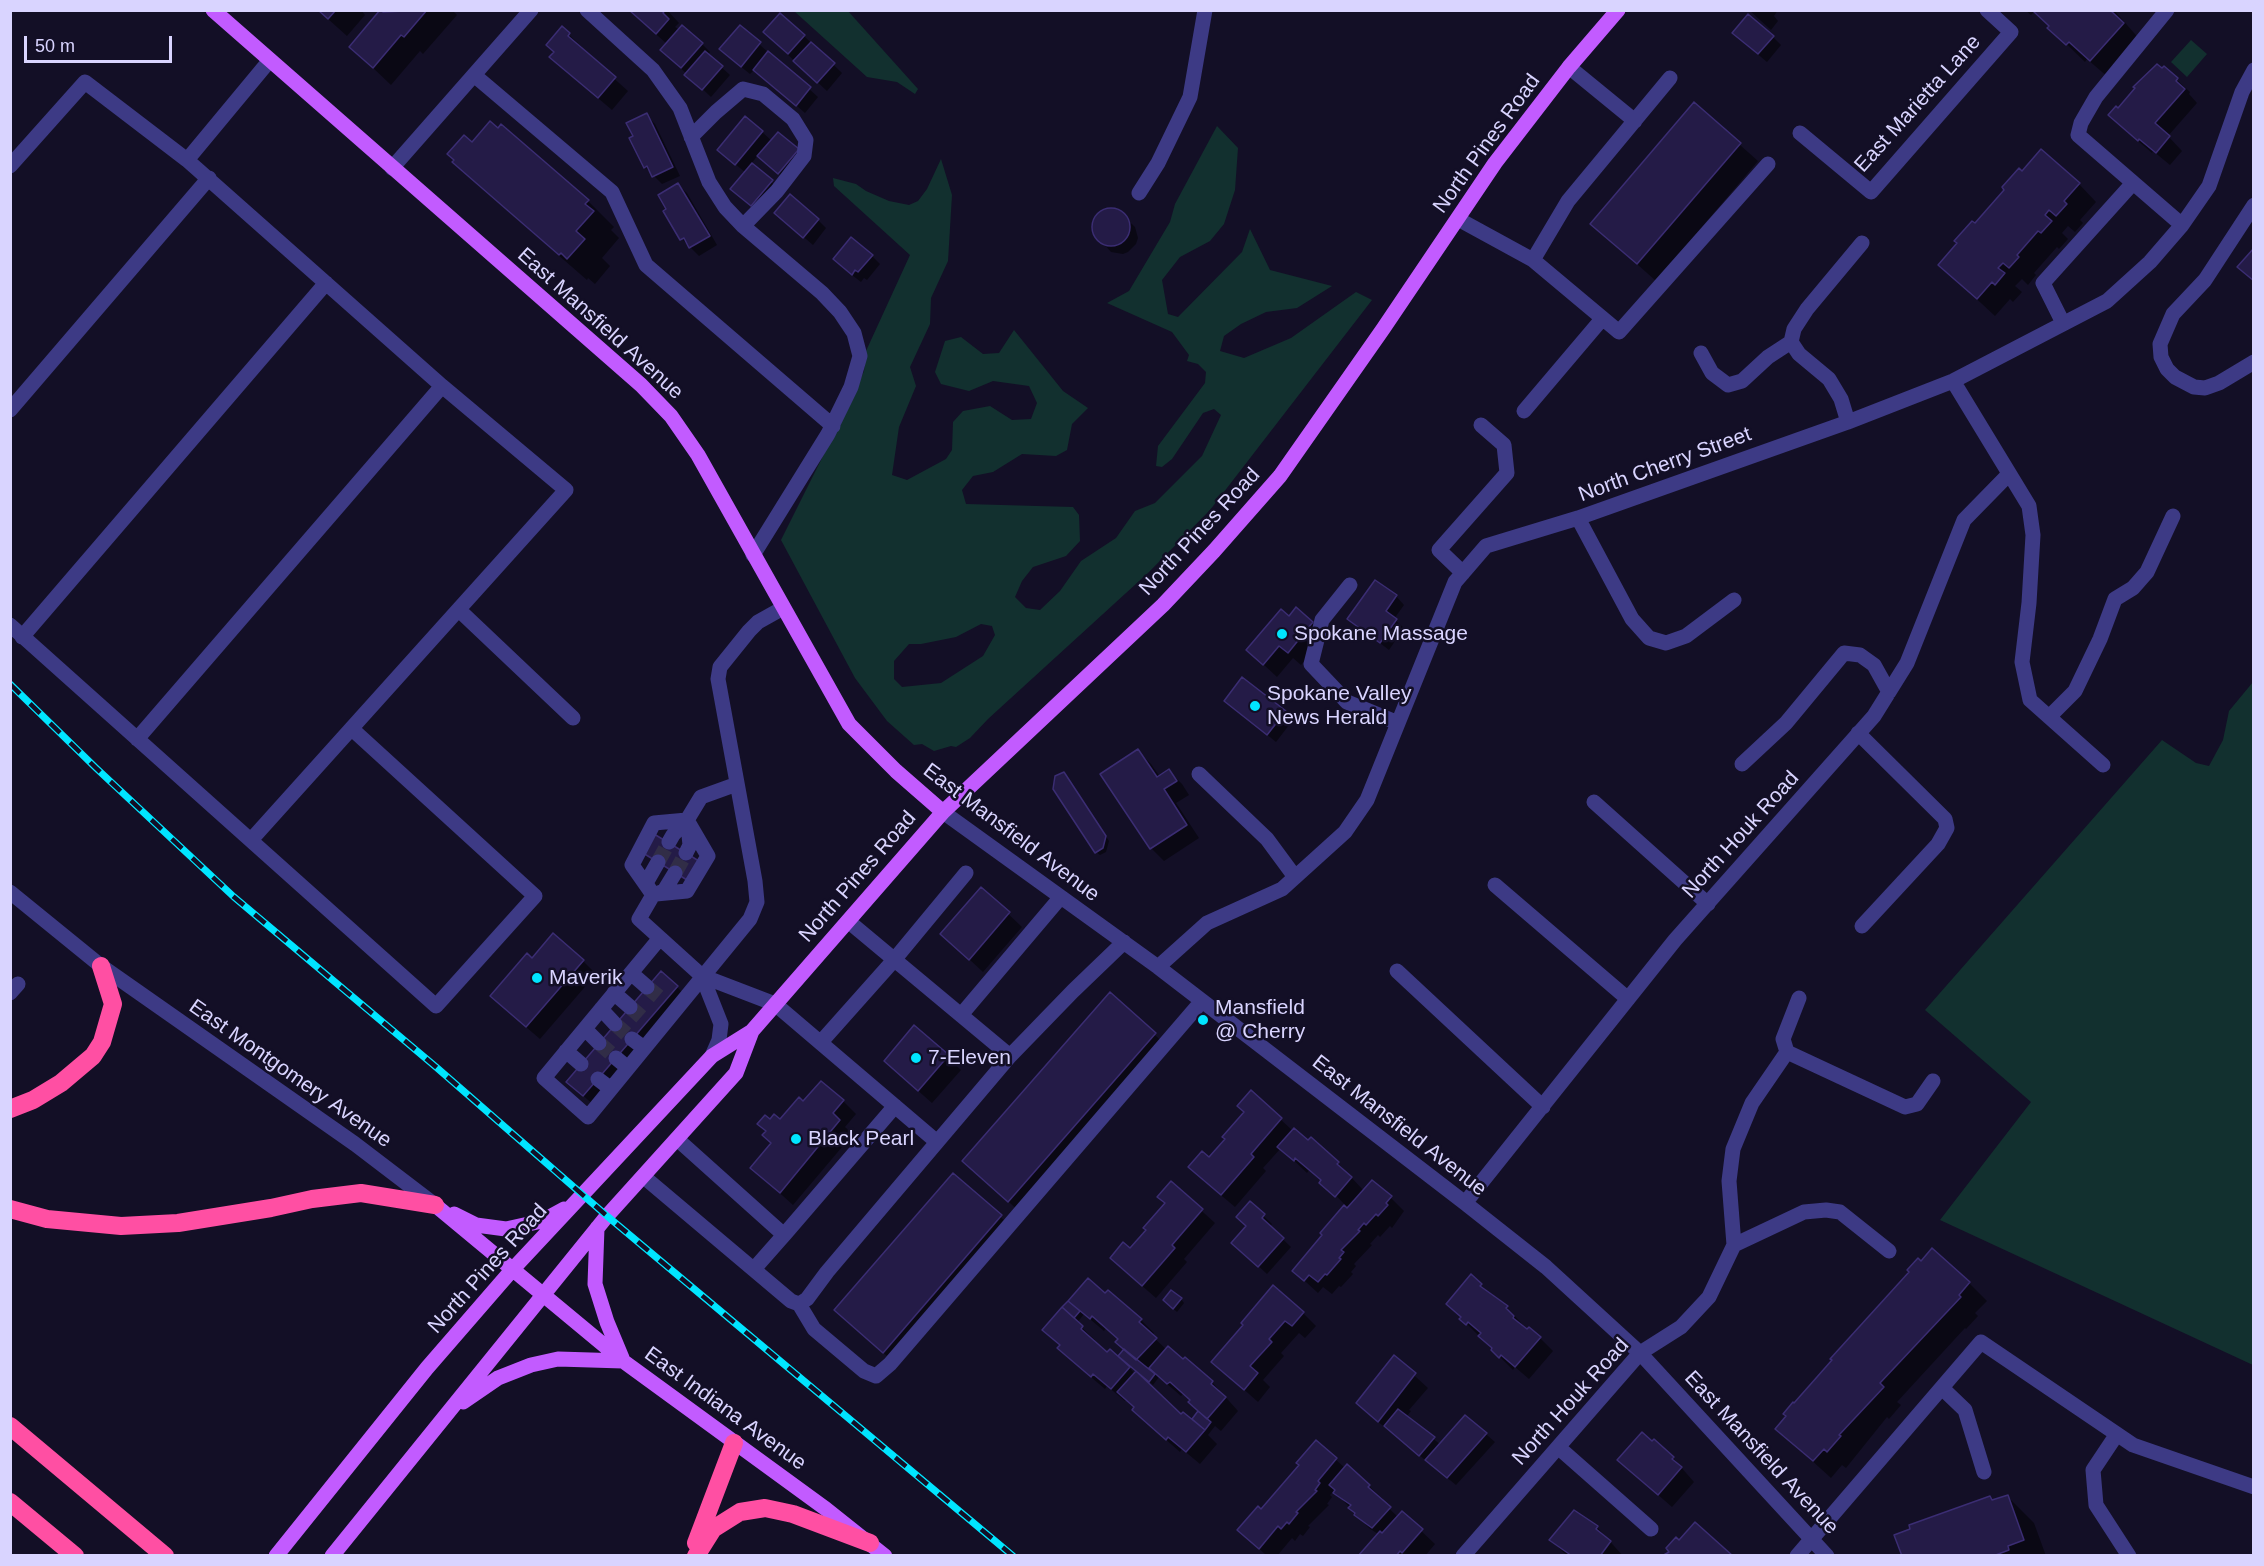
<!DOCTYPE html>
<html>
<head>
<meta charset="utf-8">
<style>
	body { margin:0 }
	#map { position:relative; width:2264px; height:1566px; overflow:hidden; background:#130f26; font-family:Helvetica,sans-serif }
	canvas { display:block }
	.frame { position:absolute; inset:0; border:12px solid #d9d4ff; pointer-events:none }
	.scale { position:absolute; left:24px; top:36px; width:148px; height:27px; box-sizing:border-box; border:3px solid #d9d4ff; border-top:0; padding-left:8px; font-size:18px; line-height:21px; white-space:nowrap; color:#d9d4ff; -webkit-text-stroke:4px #130f26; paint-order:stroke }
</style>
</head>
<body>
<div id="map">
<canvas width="2264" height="1566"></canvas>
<div class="frame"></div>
<div class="scale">50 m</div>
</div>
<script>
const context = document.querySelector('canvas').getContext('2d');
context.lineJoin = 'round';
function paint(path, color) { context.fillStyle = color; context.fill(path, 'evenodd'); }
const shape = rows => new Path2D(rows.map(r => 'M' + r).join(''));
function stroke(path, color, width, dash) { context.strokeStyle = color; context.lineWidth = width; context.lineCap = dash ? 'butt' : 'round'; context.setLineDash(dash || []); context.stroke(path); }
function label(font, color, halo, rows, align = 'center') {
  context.font = font + ' Helvetica,sans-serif'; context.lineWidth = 5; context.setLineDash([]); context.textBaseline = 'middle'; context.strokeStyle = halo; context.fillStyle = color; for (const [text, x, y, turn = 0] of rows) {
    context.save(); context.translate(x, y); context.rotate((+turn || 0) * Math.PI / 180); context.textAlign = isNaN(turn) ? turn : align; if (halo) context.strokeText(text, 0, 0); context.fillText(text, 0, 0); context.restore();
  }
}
paint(shape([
	[794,11,848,11,918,89,915,94,897,82,867,77],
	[2191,40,2207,54,2187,77,2171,62],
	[1217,126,1238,148,1235,190,1224,224,1210,241,1180,257,1162,280,1168,314,1178,317,1242,252,1250,229,1270,270,1332,286,1297,308,1266,312,1241,324,1224,336,1220,351,1244,358,1291,338,1356,292,1372,300,1210,510,1149,572,988,719,970,738,956,747,951,746,934,751,922,744,914,745,887,721,855,678,781,540,853,396,864,371,866,351,910,255,834,186,833,178,856,184,866,191,889,201,909,205,918,201,927,189,941,159,952,195,948,261,931,298,930,324,910,367,916,386,899,427,892,475,907,480,946,459,952,450,953,422,963,411,990,406,1012,420,1031,419,1037,403,1029,386,993,381,969,391,941,384,935,372,945,341,961,337,983,354,999,353,1014,330,1063,391,1088,408,1072,424,1067,450,1056,456,1022,454,993,472,973,476,962,490,966,504,1073,507,1079,515,1080,541,1066,556,1033,567,1022,581,1015,597,1026,608,1040,610,1060,591,1081,561,1116,538,1135,511,1155,503,1202,456,1221,415,1214,409,1203,413,1172,459,1162,467,1156,466,1158,446,1205,383,1206,372,1198,364,1187,361,1189,355,1172,332,1107,303,1129,291,1170,222,1175,204],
	[981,624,992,626,995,635,983,656,941,683,902,687,894,679,894,661,909,644,921,644,956,637],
	[2253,682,2253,1365,1940,1220,2031,1102,1925,1010,2162,740,2196,763,2209,766,2223,740,2229,711]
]), '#12302f');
paint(shape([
	[318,10,361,10,365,15,347,36],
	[387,10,456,10,454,12,457,15,423,54,420,51,391,85,351,47],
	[629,10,667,10,679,23,675,27,702,44,710,52,708,55,730,75,711,97,671,59,667,44],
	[1749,10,1778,10,1774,16,1778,21,1771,30],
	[2025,10,2114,10,2141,41,2109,78,2087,59,2085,62,2034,12,2031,15],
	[740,27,818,97,805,113,755,69,750,74,730,58],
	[562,28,582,47,581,49,628,91,612,110,565,70,555,52],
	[804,36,842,73,827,91,773,41],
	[1773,37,1781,45,1767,62,1742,41],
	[2164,68,2190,92,2189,94,2197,103,2168,136,2182,151,2170,165,2153,151,2152,153,2123,128,2118,110],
	[1694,104,1758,161,1656,281,1592,224],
	[646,115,655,124,680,176,662,184,645,167,635,137],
	[762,132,772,141,798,150,787,181,758,155,751,164,780,190,761,214,741,197,746,173,728,158],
	[455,162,588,201,614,227,611,230,619,238,602,258,610,266,595,284,588,278,587,280,481,188],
	[2022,173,2079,184,2096,202,2080,220,2083,223,2075,232,2068,226,2062,233,2068,239,2059,249,2057,247,2034,273,2036,275,2028,285,2022,279,2015,286,2022,292,2013,302,2010,299,1995,316,1940,265],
	[678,185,687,193,717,245,699,256,682,239,665,211],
	[1106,210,1117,210,1135,227,1138,238,1136,244,1128,252,1123,254,1111,252,1094,233,1094,221,1101,212],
	[818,220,826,228,813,245,785,221],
	[872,256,880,264,867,280,864,278,861,282,843,268],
	[1396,596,1404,605,1394,619,1404,628,1389,650,1349,619],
	[1296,609,1326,636,1301,665,1293,658,1277,677,1248,650,1289,618],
	[1226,701,1285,712,1293,720,1276,742],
	[1138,751,1151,764,1160,777,1169,771,1182,784,1189,795,1176,803,1199,838,1164,861,1151,848],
	[1064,773,1109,841,1106,852,1100,855,1096,852],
	[982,889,1022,927,983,972,956,947],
	[583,961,596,974,540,1039,505,1009],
	[677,987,690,1000,597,1108,568,1082],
	[1110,994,1168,1047,1022,1214,964,1161],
	[914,1027,961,1070,932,1103,899,1074],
	[1251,1092,1293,1131,1309,1143,1311,1140,1338,1163,1364,1191,1391,1198,1404,1211,1392,1228,1390,1226,1380,1237,1378,1235,1370,1244,1372,1245,1354,1264,1356,1266,1351,1272,1353,1274,1341,1287,1339,1286,1332,1294,1323,1287,1318,1293,1294,1271,1324,1236,1322,1233,1346,1206,1322,1181,1309,1170,1307,1173,1281,1148,1263,1168,1266,1171,1235,1207,1203,1180,1210,1159,1246,1112],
	[843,1101,856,1114,845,1127,853,1134,793,1205,752,1168,772,1143,767,1132,770,1121,781,1121,804,1104],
	[953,1175,1014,1229,897,1365,836,1310],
	[1171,1183,1215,1223,1184,1259,1187,1262,1156,1298,1125,1271,1130,1251,1166,1204],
	[1250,1203,1272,1224,1270,1227,1291,1247,1267,1274,1242,1251,1248,1226],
	[1918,1260,1969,1283,1987,1301,1975,1313,1978,1316,1966,1329,1965,1328,1897,1402,1901,1405,1889,1419,1887,1417,1846,1468,1842,1465,1831,1478,1777,1429],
	[1471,1276,1494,1300,1496,1297,1507,1307,1528,1331,1540,1338,1553,1351,1529,1379,1515,1367,1513,1370,1461,1318],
	[1088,1280,1106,1295,1108,1292,1141,1320,1154,1333,1152,1336,1167,1350,1212,1382,1238,1411,1221,1431,1215,1426,1208,1435,1217,1444,1200,1464,1182,1449,1180,1452,1147,1423,1127,1399,1125,1401,1107,1386,1105,1389,1072,1361,1059,1348,1061,1346,1044,1330],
	[1084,1314,1104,1331,1106,1328,1119,1340,1125,1350,1118,1358,1107,1354,1094,1342,1095,1340,1077,1323],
	[1128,1363,1137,1371,1135,1374,1127,1365],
	[1140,1373,1153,1385,1159,1377,1181,1396,1183,1394,1191,1401,1200,1412,1192,1421,1181,1417,1138,1375],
	[1181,1299,1184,1303,1177,1312,1168,1304],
	[1303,1313,1316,1326,1305,1338,1299,1333,1281,1353,1284,1356,1263,1380,1270,1387,1258,1402,1213,1362,1245,1325],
	[1394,1357,1428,1388,1409,1410,1411,1411,1406,1417,1441,1445,1466,1417,1495,1442,1456,1485,1371,1416,1358,1403],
	[1316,1442,1345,1468,1347,1466,1369,1486,1383,1499,1381,1501,1398,1517,1402,1513,1435,1544,1425,1556,1360,1556,1378,1534,1369,1528,1334,1491,1330,1495,1332,1497,1327,1504,1329,1505,1308,1526,1310,1527,1303,1536,1300,1534,1295,1541,1292,1538,1277,1556,1267,1556,1239,1530,1261,1511,1301,1465],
	[1673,1458,1694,1482,1672,1507,1633,1473],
	[2007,1496,2034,1523,2046,1556,1903,1556,1990,1497,1994,1501],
	[1574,1512,1597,1527,1623,1556,1568,1556,1564,1553,1551,1540]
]), '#0007');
const building = shape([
	[318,10,336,10,328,19,318,10],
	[380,10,383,12,427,10,404,37,401,35,373,68,349,47,380,10],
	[629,10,665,10,663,13,669,19,656,34,629,10],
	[2032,10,2110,10,2124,23,2090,61,2069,42,2066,45,2047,28,2049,26,2032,10],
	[780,13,805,35,788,54,763,32,780,13],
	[1748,14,1774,36,1758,54,1732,33,1748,14],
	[682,25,703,43,681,68,660,50,682,25],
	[740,25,761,42,741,67,719,49,740,25],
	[562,26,570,33,568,36,616,77,598,98,549,57,554,52,546,45,562,26],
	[811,42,835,63,817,83,793,61,811,42],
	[705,51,723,66,702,90,684,75,705,51],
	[768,51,811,87,796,106,753,70,768,51],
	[2157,64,2162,68,2164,66,2178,78,2176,81,2185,89,2155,123,2170,136,2156,153,2139,139,2138,141,2108,115,2116,106,2118,108,2135,88,2133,87,2157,64],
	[1694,102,1741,143,1637,264,1590,224,1694,102],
	[647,113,673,167,652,177,647,166,644,168,629,138,633,136,626,123,647,113],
	[745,116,763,131,735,165,717,150,745,116],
	[490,121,498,128,501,124,589,200,585,204,594,211,576,231,585,239,567,259,561,253,559,255,506,209,452,162,454,160,447,154,464,135,472,142,490,121],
	[778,132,799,149,778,174,757,156,778,132],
	[2041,149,2080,183,2064,201,2067,204,2056,216,2049,210,2045,215,2052,221,2041,233,2038,231,2017,255,2019,257,2009,268,2003,263,1998,268,2005,273,1995,285,1992,282,1977,299,1938,265,1957,243,1954,241,1972,221,1975,223,2004,190,2002,187,2019,168,2022,171,2041,149],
	[752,163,773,180,751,206,730,189,752,163],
	[678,183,710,236,689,248,684,238,680,240,663,211,666,209,658,195,678,183],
	[790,194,819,219,803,238,774,213,790,194],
	'1092 227a19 19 0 1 1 38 0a19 19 0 1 1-38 0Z',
	[851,237,873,255,858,272,855,270,852,275,833,259,851,237],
	[2254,248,2254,281,2237,267,2254,248],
	[1375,580,1397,595,1386,611,1397,619,1380,643,1347,619,1375,580],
	[1296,607,1313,622,1288,653,1279,646,1263,665,1246,650,1281,609,1289,616,1296,607],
	[1242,677,1286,711,1267,735,1224,701,1242,677],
	[1138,749,1157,777,1169,769,1177,781,1164,789,1187,825,1150,849,1100,774,1138,749],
	[1064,772,1106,836,1103,848,1095,853,1053,789,1055,776,1064,772],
	[654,834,699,861,687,880,643,853,654,834],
	[981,887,1010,912,969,960,940,934,981,887],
	[553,933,584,960,526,1027,490,996,527,953,532,958,553,933],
	[661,971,678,986,583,1096,566,1082,661,971],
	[1110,992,1156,1033,1008,1202,962,1161,1110,992],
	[914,1025,949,1055,918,1091,884,1061,914,1025],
	[821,1081,844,1100,833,1113,840,1120,780,1193,750,1168,771,1143,762,1135,766,1131,757,1124,765,1115,770,1119,774,1114,780,1119,799,1097,803,1101,821,1081],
	[1251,1090,1282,1118,1251,1154,1254,1157,1221,1195,1188,1167,1202,1151,1209,1157,1225,1139,1222,1137,1244,1112,1237,1106,1251,1090],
	[1294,1128,1308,1140,1311,1137,1339,1162,1337,1164,1352,1177,1335,1197,1319,1183,1321,1180,1295,1158,1294,1161,1277,1147,1294,1128],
	[953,1173,1002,1215,883,1353,834,1310,953,1173],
	[1372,1180,1392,1196,1386,1203,1388,1205,1378,1216,1376,1214,1366,1225,1364,1223,1358,1230,1360,1231,1341,1250,1344,1252,1339,1258,1341,1259,1327,1275,1325,1274,1318,1282,1309,1275,1304,1281,1292,1271,1322,1235,1320,1233,1344,1205,1347,1208,1372,1180],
	[1171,1181,1203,1209,1172,1245,1175,1248,1142,1286,1110,1258,1123,1242,1130,1248,1146,1230,1143,1228,1165,1203,1157,1197,1171,1181],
	[1250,1201,1265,1214,1262,1218,1284,1238,1258,1267,1231,1243,1246,1226,1236,1217,1250,1201],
	[1932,1248,1970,1282,1959,1295,1961,1297,1880,1383,1884,1387,1839,1435,1841,1436,1827,1452,1824,1449,1813,1461,1775,1429,1786,1416,1783,1414,1793,1402,1794,1403,1832,1360,1830,1359,1909,1272,1907,1270,1918,1258,1921,1261,1932,1248],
	[1471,1274,1482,1284,1480,1286,1508,1306,1506,1308,1514,1316,1513,1318,1527,1329,1529,1327,1541,1337,1515,1367,1501,1355,1499,1358,1491,1350,1492,1348,1478,1336,1481,1333,1468,1322,1466,1325,1459,1319,1461,1317,1446,1304,1471,1274],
	[1088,1278,1105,1293,1108,1290,1142,1319,1139,1322,1157,1338,1136,1360,1115,1342,1118,1339,1092,1316,1090,1319,1068,1301,1088,1278],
	[1273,1285,1304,1312,1292,1326,1285,1321,1269,1339,1272,1342,1250,1366,1258,1373,1244,1390,1211,1362,1243,1325,1241,1323,1273,1285],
	[1171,1290,1182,1298,1173,1309,1163,1300,1171,1290],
	[1068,1301,1080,1311,1074,1318,1062,1307,1068,1301],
	[1062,1307,1083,1326,1081,1329,1107,1352,1110,1349,1130,1367,1111,1389,1093,1374,1091,1377,1057,1348,1060,1345,1042,1330,1062,1307],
	[1168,1346,1183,1359,1185,1357,1213,1381,1211,1384,1226,1397,1207,1419,1188,1402,1190,1400,1170,1382,1167,1384,1149,1368,1168,1346],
	[1124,1349,1155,1374,1149,1382,1118,1356,1124,1349],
	[1394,1355,1416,1373,1378,1422,1356,1403,1394,1355],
	[1136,1371,1181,1414,1183,1412,1205,1430,1186,1452,1168,1437,1166,1440,1132,1410,1134,1407,1117,1392,1136,1371],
	[1398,1409,1435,1437,1419,1456,1384,1426,1398,1409],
	[1198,1411,1211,1422,1205,1430,1192,1419,1198,1411],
	[1465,1415,1487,1433,1447,1478,1425,1460,1465,1415],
	[1642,1432,1652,1441,1654,1439,1674,1457,1672,1459,1682,1467,1658,1495,1617,1460,1642,1432],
	[1316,1440,1337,1458,1318,1481,1320,1483,1315,1490,1317,1491,1296,1512,1298,1513,1289,1524,1287,1522,1281,1529,1278,1526,1259,1549,1237,1530,1258,1506,1261,1509,1299,1465,1296,1463,1316,1440],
	[1347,1464,1370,1485,1368,1487,1391,1507,1372,1528,1354,1515,1355,1513,1348,1508,1351,1505,1333,1493,1335,1490,1329,1485,1347,1464],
	[2008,1495,2024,1540,2008,1546,2009,1550,1993,1556,1902,1556,1894,1535,1910,1529,1909,1525,1990,1496,1992,1500,2008,1495],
	[1574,1510,1598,1526,1596,1529,1611,1541,1600,1556,1572,1556,1549,1540,1574,1510],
	[1402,1511,1423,1529,1402,1553,1400,1551,1396,1556,1358,1556,1380,1531,1382,1533,1402,1511],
	[1695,1522,1733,1556,1662,1556,1669,1552,1666,1548,1676,1537,1679,1540,1695,1522]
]);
paint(building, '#241b47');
stroke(building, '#3b2d73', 1.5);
stroke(shape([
	[658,862,669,842],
	[675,873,686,853],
	[647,987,664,1001],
	[630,1007,647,1022],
	[615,1024,632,1039],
	[599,1043,616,1058]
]), '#312d47', 15, [15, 8]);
stroke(shape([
	[587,10,653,70,680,108,709,182,725,207,743,226,822,293,840,312,854,333,860,356,851,387,828,434,753,555],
	[2167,10,2096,97,2081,123,2078,135,2182,225],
	[1569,67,1635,121],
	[474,75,612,192,646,265,833,426],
	[1800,133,1871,192,2011,32,1987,10],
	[691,137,716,112,743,89,763,94,793,119,806,140,804,156,777,191,743,226],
	[187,160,270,60],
	[10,166,85,82,187,160,442,386,566,490,251,840],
	[392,168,531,10],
	[1139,193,1158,163,1190,97,1205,10],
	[2254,205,2205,280,2173,314,2160,344,2161,357,2167,369,2175,377,2194,387,2205,388,2219,383,2254,362],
	[1458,219,1533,260,1619,332,1768,164],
	[1533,260,1568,201,1670,78],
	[2063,323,2043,283,2133,183],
	[1701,353,1712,373,1728,385,1742,381,1768,357,1791,342],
	[1953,381,2029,506,2033,535,2029,603,2022,662,2030,700,2103,765],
	[10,410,209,178],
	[1524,411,1602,319],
	[1848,422,1841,399,1829,379,1799,354,1791,342,1794,329,1807,309,1862,243],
	[1578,518,1632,619,1649,638,1666,643,1686,636,1734,600],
	[1463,573,1439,550,1507,473,1504,445,1481,425],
	[1350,585,1322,620,1311,664,1347,702,1398,723],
	[459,610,573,718],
	[10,625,436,1006,535,896,352,729],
	[22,637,326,283],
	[2049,717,2075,691,2100,639,2115,599,2133,588,2147,572,2173,516],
	[1858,733,1945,819,1947,828,1938,844,1862,926],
	[137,739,442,386],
	[1742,764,1786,723,1844,653,1860,655,1874,665,1889,692],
	[1199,774,1267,839,1295,877],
	[1594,802,1708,904],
	[943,812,1158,967,1465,1203,1546,1267,1640,1353,1827,1556],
	[669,842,673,835,687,820,701,797,737,784],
	[686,853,690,845,688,826],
	[675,873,664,891,653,895,639,919,702,976,775,1004,937,1142],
	[1495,885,1628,999],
	[10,892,101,966,355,1144,435,1205],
	[651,892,646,883,658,862],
	[656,894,687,891,708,856,687,820],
	[653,895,632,865,654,823,687,820],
	[848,921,1010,1056],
	[660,938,544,1078,588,1117,750,919,757,902,755,881,718,679,720,667,749,631,758,622,783,608],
	[1158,967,1207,923,1282,889,1345,832,1367,800,1455,582,1486,546,1578,518,1848,422,1953,381,2107,301,2150,262,2182,225,2209,186,2242,92,2254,70],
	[1397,971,1543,1107],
	[631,973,647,987],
	[702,976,721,1024,719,1040,712,1056],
	[10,993,18,984],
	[614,993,630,1007],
	[1799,998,1783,1039,1787,1052,1905,1107,1917,1104,1933,1081],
	[601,1009,615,1024],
	[961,1015,1060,898],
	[585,1029,599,1043],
	[632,1039,644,1048],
	[821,1042,894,960,966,873],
	[566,1051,581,1064],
	[616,1058,628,1068],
	[598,1079,611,1089],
	[677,1139,784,1235,895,1106],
	[644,1177,791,1301,799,1304,814,1329,864,1371,876,1376,890,1364,1202,1001],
	[1465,1203,1675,940,1874,716,1907,663,1964,520,2009,474],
	[1734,1245,1804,1212,1826,1210,1840,1212,1889,1251],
	[754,1269,784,1235],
	[799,1304,807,1299,827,1272,1010,1056,1073,991,1124,942],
	[1942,1388,1965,1410,1984,1472],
	[2117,1434,2093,1470,2096,1505,2129,1556],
	[1558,1447,1651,1529],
	[1463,1556,1640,1353,1681,1327,1709,1297,1734,1245,1729,1181,1733,1149,1752,1103,1787,1052],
	[1797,1556,1981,1342,2133,1445,2254,1487]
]), '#3d3a85', 15);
stroke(shape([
	[213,10,641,385,671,416,698,455,849,724,896,771,943,812],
	[435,1205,623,1361,826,1509,885,1556],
	[454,1214,476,1225,506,1229,542,1221,564,1209],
	[597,1228,595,1284,607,1322,622,1358],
	[463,1402,498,1378,531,1365,558,1359,623,1361],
	[276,1556,427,1368,512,1270,712,1056,752,1031,943,812,1163,605,1214,551,1280,476,1383,329,1495,163,1569,67,1618,10],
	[332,1556,607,1216,736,1073,752,1031]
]), '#c25bff', 15);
stroke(shape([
	[10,1109,33,1100,61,1083,93,1056,102,1042,113,1004,101,966],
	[10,1209,47,1219,121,1226,178,1223,271,1208,312,1199,361,1193,435,1205],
	[10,1426,165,1556],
	[10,1502,75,1556],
	[696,1543,734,1443],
	[696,1556,713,1529,740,1512,765,1508,793,1514,870,1543]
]), '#ff4fa3', 18);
const rail = shape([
	[10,684,96,768,234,897,436,1067,607,1216,1013,1556]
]);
stroke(rail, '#00e5ff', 7);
stroke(rail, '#130f26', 4.5, [14]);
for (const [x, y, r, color] of [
	[1282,634,6,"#00e5ff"],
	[1255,706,6,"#00e5ff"],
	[537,978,6,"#00e5ff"],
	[1203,1020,6,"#00e5ff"],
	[916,1058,6,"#00e5ff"],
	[796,1139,6,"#00e5ff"]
]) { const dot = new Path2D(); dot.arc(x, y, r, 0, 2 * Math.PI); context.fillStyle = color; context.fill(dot); stroke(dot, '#130f26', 2); }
label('21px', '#d9d4ff', '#130f26', [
	["East Marietta Lane",1918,104,-48],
	["North Pines Road",1487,144,-54],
	["East Mansfield Avenue",600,324,42],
	["North Cherry Street",1665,465,-20],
	["North Pines Road",1200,532,-47],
	["East Mansfield Avenue",1011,833,37],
	["North Houk Road",1741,835,-48],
	["North Pines Road",858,877,-49],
	["East Montgomery Avenue",290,1074,35],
	["East Mansfield Avenue",1399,1126,38],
	["North Pines Road",488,1269,-48],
	["North Houk Road",1571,1402,-48],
	["East Indiana Avenue",725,1409,36],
	["East Mansfield Avenue",1761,1453,47]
]);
label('21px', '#d9d4ff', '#130f26', [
	["Spokane Massage",1294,634],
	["Spokane Valley",1267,694],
	["News Herald",1267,718],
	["Maverik",549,978],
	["Mansfield",1215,1008],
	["@ Cherry",1215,1032],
	["7-Eleven",928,1058],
	["Black Pearl",808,1139]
], 'left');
</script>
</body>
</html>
